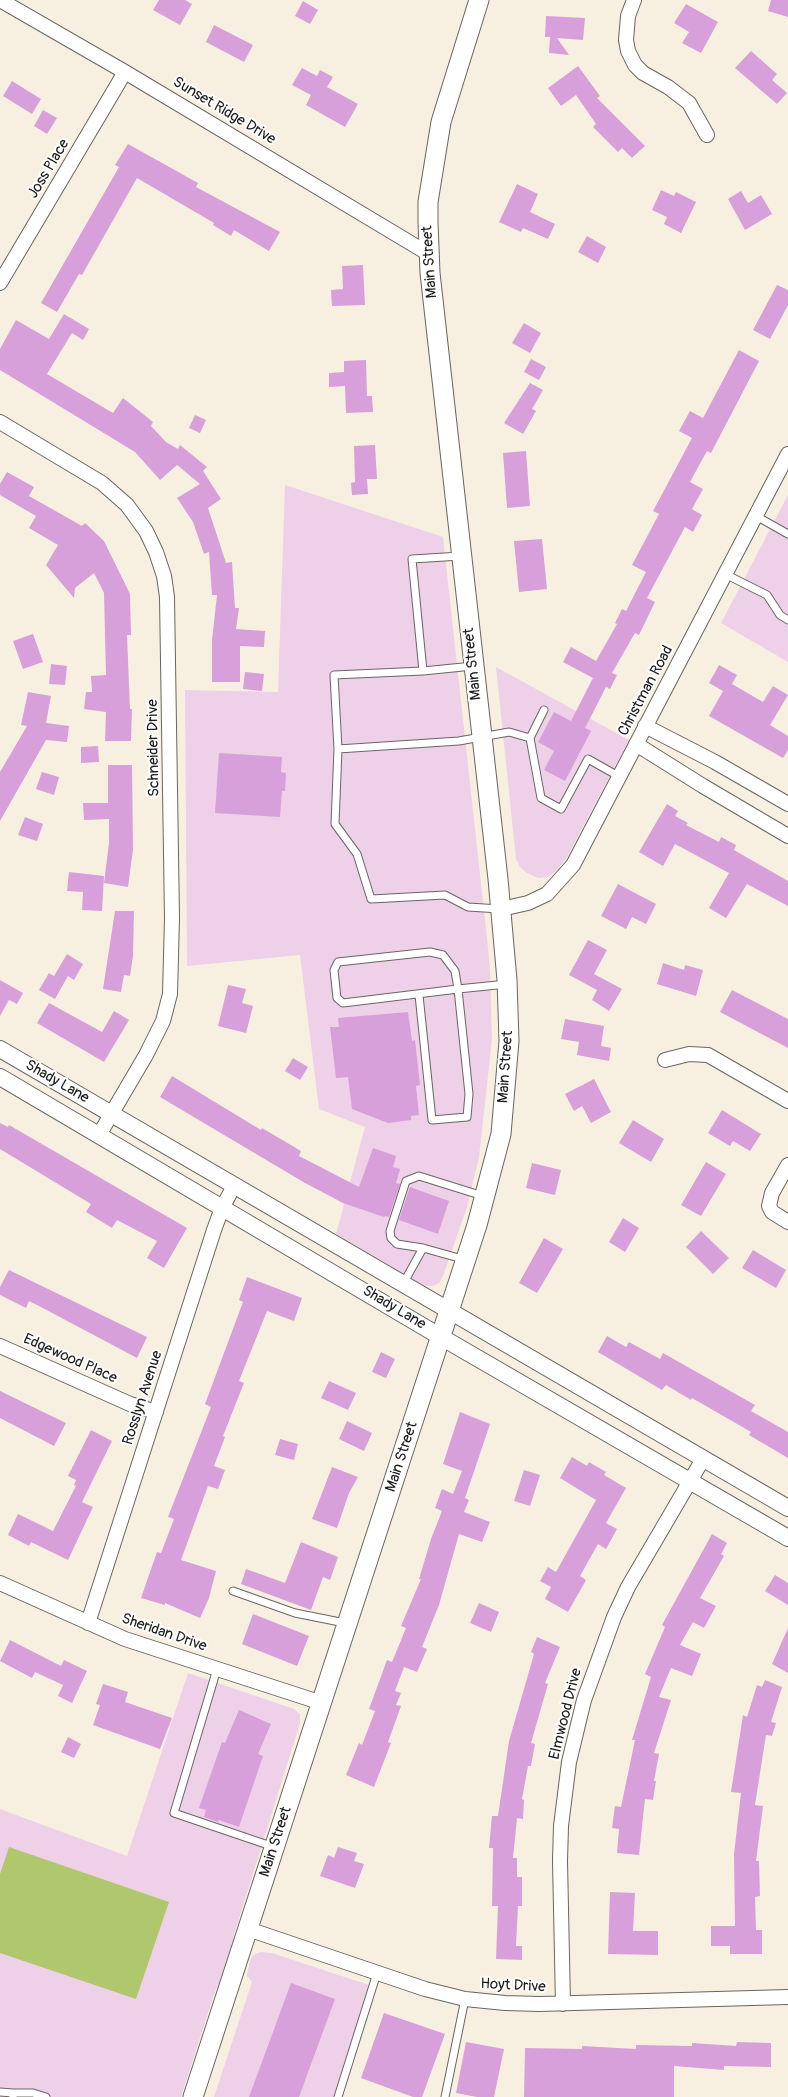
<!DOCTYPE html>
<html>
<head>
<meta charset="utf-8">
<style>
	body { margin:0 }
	canvas { display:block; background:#f7f0e1 }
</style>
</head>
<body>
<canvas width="788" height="2097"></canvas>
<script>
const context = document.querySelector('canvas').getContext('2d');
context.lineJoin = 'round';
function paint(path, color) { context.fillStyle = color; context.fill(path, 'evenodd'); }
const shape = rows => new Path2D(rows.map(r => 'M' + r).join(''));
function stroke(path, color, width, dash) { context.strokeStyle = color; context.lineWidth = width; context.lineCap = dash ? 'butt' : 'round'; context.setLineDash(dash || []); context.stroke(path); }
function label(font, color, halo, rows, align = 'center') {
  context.font = font + ' Pangolin,sans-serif'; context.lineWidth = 4; context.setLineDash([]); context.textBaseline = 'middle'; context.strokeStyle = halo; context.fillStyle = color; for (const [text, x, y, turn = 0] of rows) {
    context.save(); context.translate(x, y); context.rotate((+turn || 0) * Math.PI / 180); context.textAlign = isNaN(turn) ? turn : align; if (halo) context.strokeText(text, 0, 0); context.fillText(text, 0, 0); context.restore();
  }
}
paint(shape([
	[285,485,443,537,487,938,490,968,492,1039,479,1157,467,1207,443,1276,439,1283,433,1286,426,1286,418,1282,336,1234,365,1127,319,1109,300,955,187,966,185,690,278,692],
	[788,495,788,662,721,623],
	[496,667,629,740,567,857,558,869,548,877,538,878,527,873,520,867,516,859],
	[188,1673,294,1709,300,1714,300,1723,242,1909,234,1934,229,1970,219,1983,214,1994,181,2097,0,2097,0,1809,127,1856],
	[261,1952,272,1953,369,1985,334,2097,214,2097,252,1982,247,1976,250,1960,255,1954]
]), '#eed0e8');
paint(shape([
	[9,1847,169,1902,136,1999,0,1953,0,1874]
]), '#b0c86d');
paint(shape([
	[159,0,185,0,192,4,180,25,153,10],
	[771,0,788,0,788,17,768,11],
	[303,1,318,10,310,24,295,16],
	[686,4,718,22,701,53,682,43,689,32,674,23],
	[546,16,585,18,583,40,557,38,569,55,549,53,550,37,545,37],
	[214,25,253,45,244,62,206,42],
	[751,51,777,74,772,80,787,93,777,104,735,68],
	[578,66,600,96,597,98,645,146,632,158,622,148,618,152,593,127,596,124,576,95,561,106,548,88],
	[302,68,317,76,320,70,333,77,327,87,358,104,345,127,306,105,311,95,292,85],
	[12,81,41,99,32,114,3,96],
	[43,110,57,118,47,134,34,126],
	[128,144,198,183,196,187,280,232,269,251,234,230,231,236,213,225,214,223,137,178,82,275,79,274,57,312,41,303,119,167,115,165],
	[517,184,538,194,530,212,555,224,548,239,523,228,521,232,499,222],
	[661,190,674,196,676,192,696,202,681,233,664,224,667,217,652,210],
	[741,191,748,203,761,195,772,214,745,230,728,199],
	[587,236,606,247,598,263,578,252],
	[363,265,365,305,332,306,331,290,343,289,342,266],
	[777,285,788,290,788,305,770,339,753,330],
	[64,314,89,329,83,340,72,333,47,374,113,413,123,398,153,422,151,426,166,442,178,449,180,445,207,467,203,471,221,499,208,508,226,563,232,562,235,608,239,608,236,629,265,631,264,647,240,646,240,682,212,682,212,640,217,595,212,595,209,552,204,554,193,522,177,498,200,484,177,465,160,480,135,452,0,370,0,349,16,320,49,339],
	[524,323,541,333,530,353,512,343],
	[739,350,759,361,711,453,707,451,690,482,703,489,692,509,702,515,693,532,685,527,647,598,655,602,639,635,635,633,612,673,617,675,610,689,606,687,585,728,591,731,565,781,544,770,554,751,538,742,554,712,571,721,593,678,563,662,571,647,596,661,617,624,615,623,622,609,626,611,646,572,632,565,659,514,653,511,692,438,679,431,690,411,703,418],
	[531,359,546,367,539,380,524,372],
	[366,360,367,396,372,396,373,412,346,413,345,386,329,387,329,373,344,372,344,361],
	[530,383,543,390,532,409,536,411,523,434,504,423],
	[195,415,206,420,200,433,189,428],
	[375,445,377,479,367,479,368,494,352,495,351,483,355,482,354,446],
	[526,451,530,506,507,508,503,453],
	[7,472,34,487,29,496,82,526,85,523,104,541,130,594,131,635,127,635,130,709,132,709,131,741,105,741,106,712,84,709,86,692,92,692,91,676,106,675,104,593,94,573,75,588,74,598,46,565,58,545,29,528,36,516,0,495,0,484],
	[542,539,547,589,519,592,514,541],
	[33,634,43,662,23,669,13,641],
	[51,664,67,666,65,685,49,684],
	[719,665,737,675,732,684,763,702,773,686,788,695,770,725,788,736,788,750,783,758,709,716,723,691,709,683],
	[245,672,264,674,262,691,243,689],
	[28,692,51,696,46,723,69,726,67,742,46,740,0,821,0,772,27,726,21,725],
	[98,746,99,762,81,763,81,747],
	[219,753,282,757,281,772,286,773,285,791,282,791,280,817,215,813],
	[108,765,132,765,133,850,128,887,104,883,109,843,109,819,84,820,83,803,108,803],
	[42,772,59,777,54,795,36,789],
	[667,804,678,811,675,816,688,823,686,825,719,842,721,837,736,845,734,850,788,881,788,906,747,884,726,918,709,908,729,873,675,844,663,866,639,852],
	[25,817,43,824,37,841,18,835],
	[69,872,104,876,102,911,82,910,83,892,67,891],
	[618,884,656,904,646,924,632,917,626,929,601,916],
	[115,911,134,911,133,956,130,976,124,975,121,992,103,989],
	[588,940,607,950,594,974,622,989,609,1011,592,1000,597,990,569,975],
	[67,954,83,964,74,980,68,976,55,999,39,990,49,973,54,976],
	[663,963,684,970,685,965,703,970,696,996,657,984],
	[0,980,23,993,17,1004,9,1000,0,1016],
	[228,985,246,989,242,1003,253,1006,246,1033,218,1026],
	[732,990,788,1019,788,1048,720,1012],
	[49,1003,102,1032,114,1011,129,1020,104,1062,37,1023],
	[408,1012,412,1041,415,1040,420,1085,416,1086,419,1115,411,1116,411,1120,388,1123,352,1109,348,1077,336,1078,330,1027,339,1027,338,1018],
	[565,1019,604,1026,601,1046,611,1048,609,1061,577,1055,579,1042,561,1039],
	[293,1058,308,1067,300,1080,285,1071],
	[172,1076,261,1130,262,1128,301,1151,299,1156,359,1187,373,1148,396,1156,393,1167,400,1169,396,1183,400,1184,389,1217,385,1216,384,1217,343,1203,305,1183,160,1097],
	[594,1079,611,1112,591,1123,582,1106,574,1111,565,1094],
	[722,1110,761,1134,750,1151,733,1141,730,1146,708,1133],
	[633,1120,664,1139,651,1162,619,1143],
	[0,1123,8,1127,9,1125,187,1228,164,1268,147,1258,157,1241,117,1220,112,1228,86,1212,91,1204,0,1149],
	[706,1162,726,1174,701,1216,681,1205],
	[532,1163,561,1170,555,1195,526,1188],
	[410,1187,449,1201,438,1234,399,1220],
	[623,1218,639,1228,625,1252,609,1242],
	[701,1231,729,1258,713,1274,686,1247],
	[544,1238,563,1249,537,1293,519,1283],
	[753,1250,786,1270,776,1288,742,1268],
	[9,1270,147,1337,137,1358,39,1306,29,1301,26,1308,0,1295,0,1287],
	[247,1277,302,1298,294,1321,267,1311,239,1381,244,1383,223,1436,225,1437,214,1466,225,1470,218,1489,208,1486,181,1560,216,1571,209,1598,200,1618,165,1603,165,1605,141,1598,157,1552,161,1553,174,1519,168,1517,211,1407,205,1404,243,1302,239,1300],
	[607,1336,626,1347,629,1342,660,1359,663,1353,755,1405,751,1411,788,1432,788,1458,749,1435,751,1432,692,1398,691,1400,666,1385,662,1390,598,1352],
	[381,1352,395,1359,386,1378,372,1372],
	[329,1381,356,1393,348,1410,321,1398],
	[0,1391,66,1423,54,1446,0,1418],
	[460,1412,490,1424,465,1498,469,1500,464,1512,490,1522,482,1542,459,1534,439,1605,422,1647,427,1649,417,1672,404,1667,395,1691,401,1693,396,1705,401,1706,388,1742,391,1743,374,1787,346,1775,359,1743,362,1745,375,1711,369,1709,387,1660,392,1662,406,1628,401,1626,421,1579,419,1579,431,1539,442,1511,435,1508,442,1489,453,1494,462,1471,443,1464],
	[347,1421,372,1433,364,1451,339,1439],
	[91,1430,112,1441,82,1502,93,1507,68,1560,31,1542,29,1546,8,1535,18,1514,53,1531,76,1486,74,1485,76,1480,68,1476],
	[280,1439,298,1444,294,1460,275,1455],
	[572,1457,587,1466,589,1462,606,1472,604,1475,626,1488,606,1523,617,1529,606,1549,598,1544,580,1576,586,1580,568,1612,545,1599,551,1587,540,1581,548,1567,556,1572,596,1500,560,1478],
	[332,1467,358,1477,349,1493,337,1528,312,1519],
	[524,1470,540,1475,530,1506,514,1501],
	[712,1534,727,1543,721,1554,724,1556,700,1598,716,1606,704,1628,693,1622,680,1645,701,1654,692,1676,671,1668,659,1697,671,1700,654,1753,659,1754,654,1781,656,1781,653,1800,645,1799,639,1855,617,1853,619,1829,612,1828,615,1806,621,1807,635,1740,632,1740,651,1677,645,1674,665,1627,662,1625],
	[301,1542,338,1557,330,1580,323,1577,311,1610,241,1584,246,1569,285,1583],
	[775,1575,788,1583,788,1605,765,1591],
	[479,1603,499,1612,491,1632,470,1623],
	[253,1614,309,1636,297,1666,242,1644],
	[788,1628,788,1673,772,1664],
	[537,1637,560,1647,545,1683,548,1684,531,1743,535,1744,531,1766,528,1766,522,1799,524,1800,523,1819,517,1818,513,1858,517,1858,517,1877,522,1877,522,1906,518,1906,516,1946,522,1946,522,1960,496,1959,498,1906,492,1906,493,1848,489,1848,492,1816,498,1816,509,1741,534,1654,531,1652],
	[10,1640,61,1666,64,1660,87,1671,72,1703,58,1696,63,1685,35,1672,32,1678,0,1661],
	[765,1680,782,1687,771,1722,776,1723,772,1736,766,1735,755,1805,763,1806,756,1861,759,1861,760,1896,755,1897,756,1930,762,1930,762,1954,730,1954,730,1946,711,1946,711,1926,735,1926,734,1854,741,1793,731,1792,743,1715,747,1717,757,1685,762,1687],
	[103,1684,128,1692,125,1702,172,1718,160,1749,93,1725,100,1705,96,1704],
	[239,1710,271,1724,258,1754,263,1756,239,1827,219,1820,218,1822,204,1817,206,1810,199,1808,222,1742,225,1743],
	[68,1737,81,1744,74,1758,61,1752],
	[338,1847,357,1853,354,1861,364,1864,355,1888,320,1876,328,1855,334,1858],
	[610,1892,635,1893,633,1931,658,1931,658,1955,608,1954],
	[291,1983,335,1999,299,2097,249,2097],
	[384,2013,445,2034,422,2097,413,2097,361,2078],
	[466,2042,504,2049,494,2097,477,2097,456,2093],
	[737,2042,771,2043,771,2067,724,2066,724,2070,674,2066,674,2097,524,2097,525,2048,582,2049,582,2046,636,2049,636,2045,692,2046,692,2043,736,2046]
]), '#d7a0da');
const service = shape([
	[756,516,788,534],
	[461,556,412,559,423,671,473,666],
	[725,574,767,595,780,615,788,620],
	[423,671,334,675,338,749,459,741,509,732,530,738],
	[544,710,530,738,541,798,561,809,588,759,620,777],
	[338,749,335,824,357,854,371,899,445,895,468,907,500,909],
	[419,995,432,1120,467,1117,469,1094,458,989,455,971,443,955,430,952,338,962,334,970,337,998,343,1003,458,989,507,984],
	[423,1248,397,1244,391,1238,390,1231,406,1181,419,1176,483,1196],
	[403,1284,423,1248,466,1260],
	[233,1591,295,1613,345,1623],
	[217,1669,174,1813,274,1847],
	[0,2092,13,2093],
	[13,2097,13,2093,33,2093,46,2097],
	[338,2097,377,1973],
	[445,2097,465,1999]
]);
const minor = shape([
	[0,0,125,72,429,254],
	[634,0,628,16,626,40,628,51,635,65,643,73,668,87,689,103,707,135],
	[0,283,125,72],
	[0,422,102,483,127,505,146,531,156,552,164,576,167,597,172,918,170,994,163,1021,146,1055,99,1135],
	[645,726,715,762,788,804],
	[636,744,703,786,788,836],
	[501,909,528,903,547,894,573,865,788,454],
	[665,1060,689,1054,708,1055,788,1101],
	[788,1165,772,1193,769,1206,772,1212,788,1222],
	[0,1346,130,1404,156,1412],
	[0,1583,125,1639,322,1703],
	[88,1623,214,1230,222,1208,234,1186],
	[248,1929,425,1989,465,1999,505,2003,539,2004,788,1997],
	[563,2004,560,1861,561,1826,569,1762,584,1700,614,1617,628,1587,703,1459]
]);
const tertiary = shape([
	[0,1049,788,1508],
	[0,1077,441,1337,788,1538]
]);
const secondary = shape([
	[193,2097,477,1225,501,1134,509,1041,507,980,498,879,430,273,428,222,428,202,441,122,479,0]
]);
stroke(service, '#696661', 9);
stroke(minor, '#696661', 16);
stroke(tertiary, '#696661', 18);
stroke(secondary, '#696661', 21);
stroke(service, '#fff', 7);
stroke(minor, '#fff', 14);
stroke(tertiary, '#fff', 16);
stroke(secondary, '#fff', 19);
label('15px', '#1c1c1c', '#fff', [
	["Sunset Ridge Drive",224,111,31],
	["Joss Place",49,169,-59],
	["Main Street",430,262,-94],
	["Main Street",473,664,-96],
	["Christman Road",646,691,-62],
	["Schneider Drive",154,748,-91],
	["Main Street",506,1067,-86],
	["Shady Lane",57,1082,30],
	["Shady Lane",394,1308,31],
	["Edgewood Place",70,1359,24],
	["Rosslyn Avenue",143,1398,-72],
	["Main Street",402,1457,-72],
	["Sheridan Drive",164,1633,19],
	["Elmwood Drive",566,1714,-76],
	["Main Street",276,1842,-72],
	["Hoyt Drive",513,1986,3]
]);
</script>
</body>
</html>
